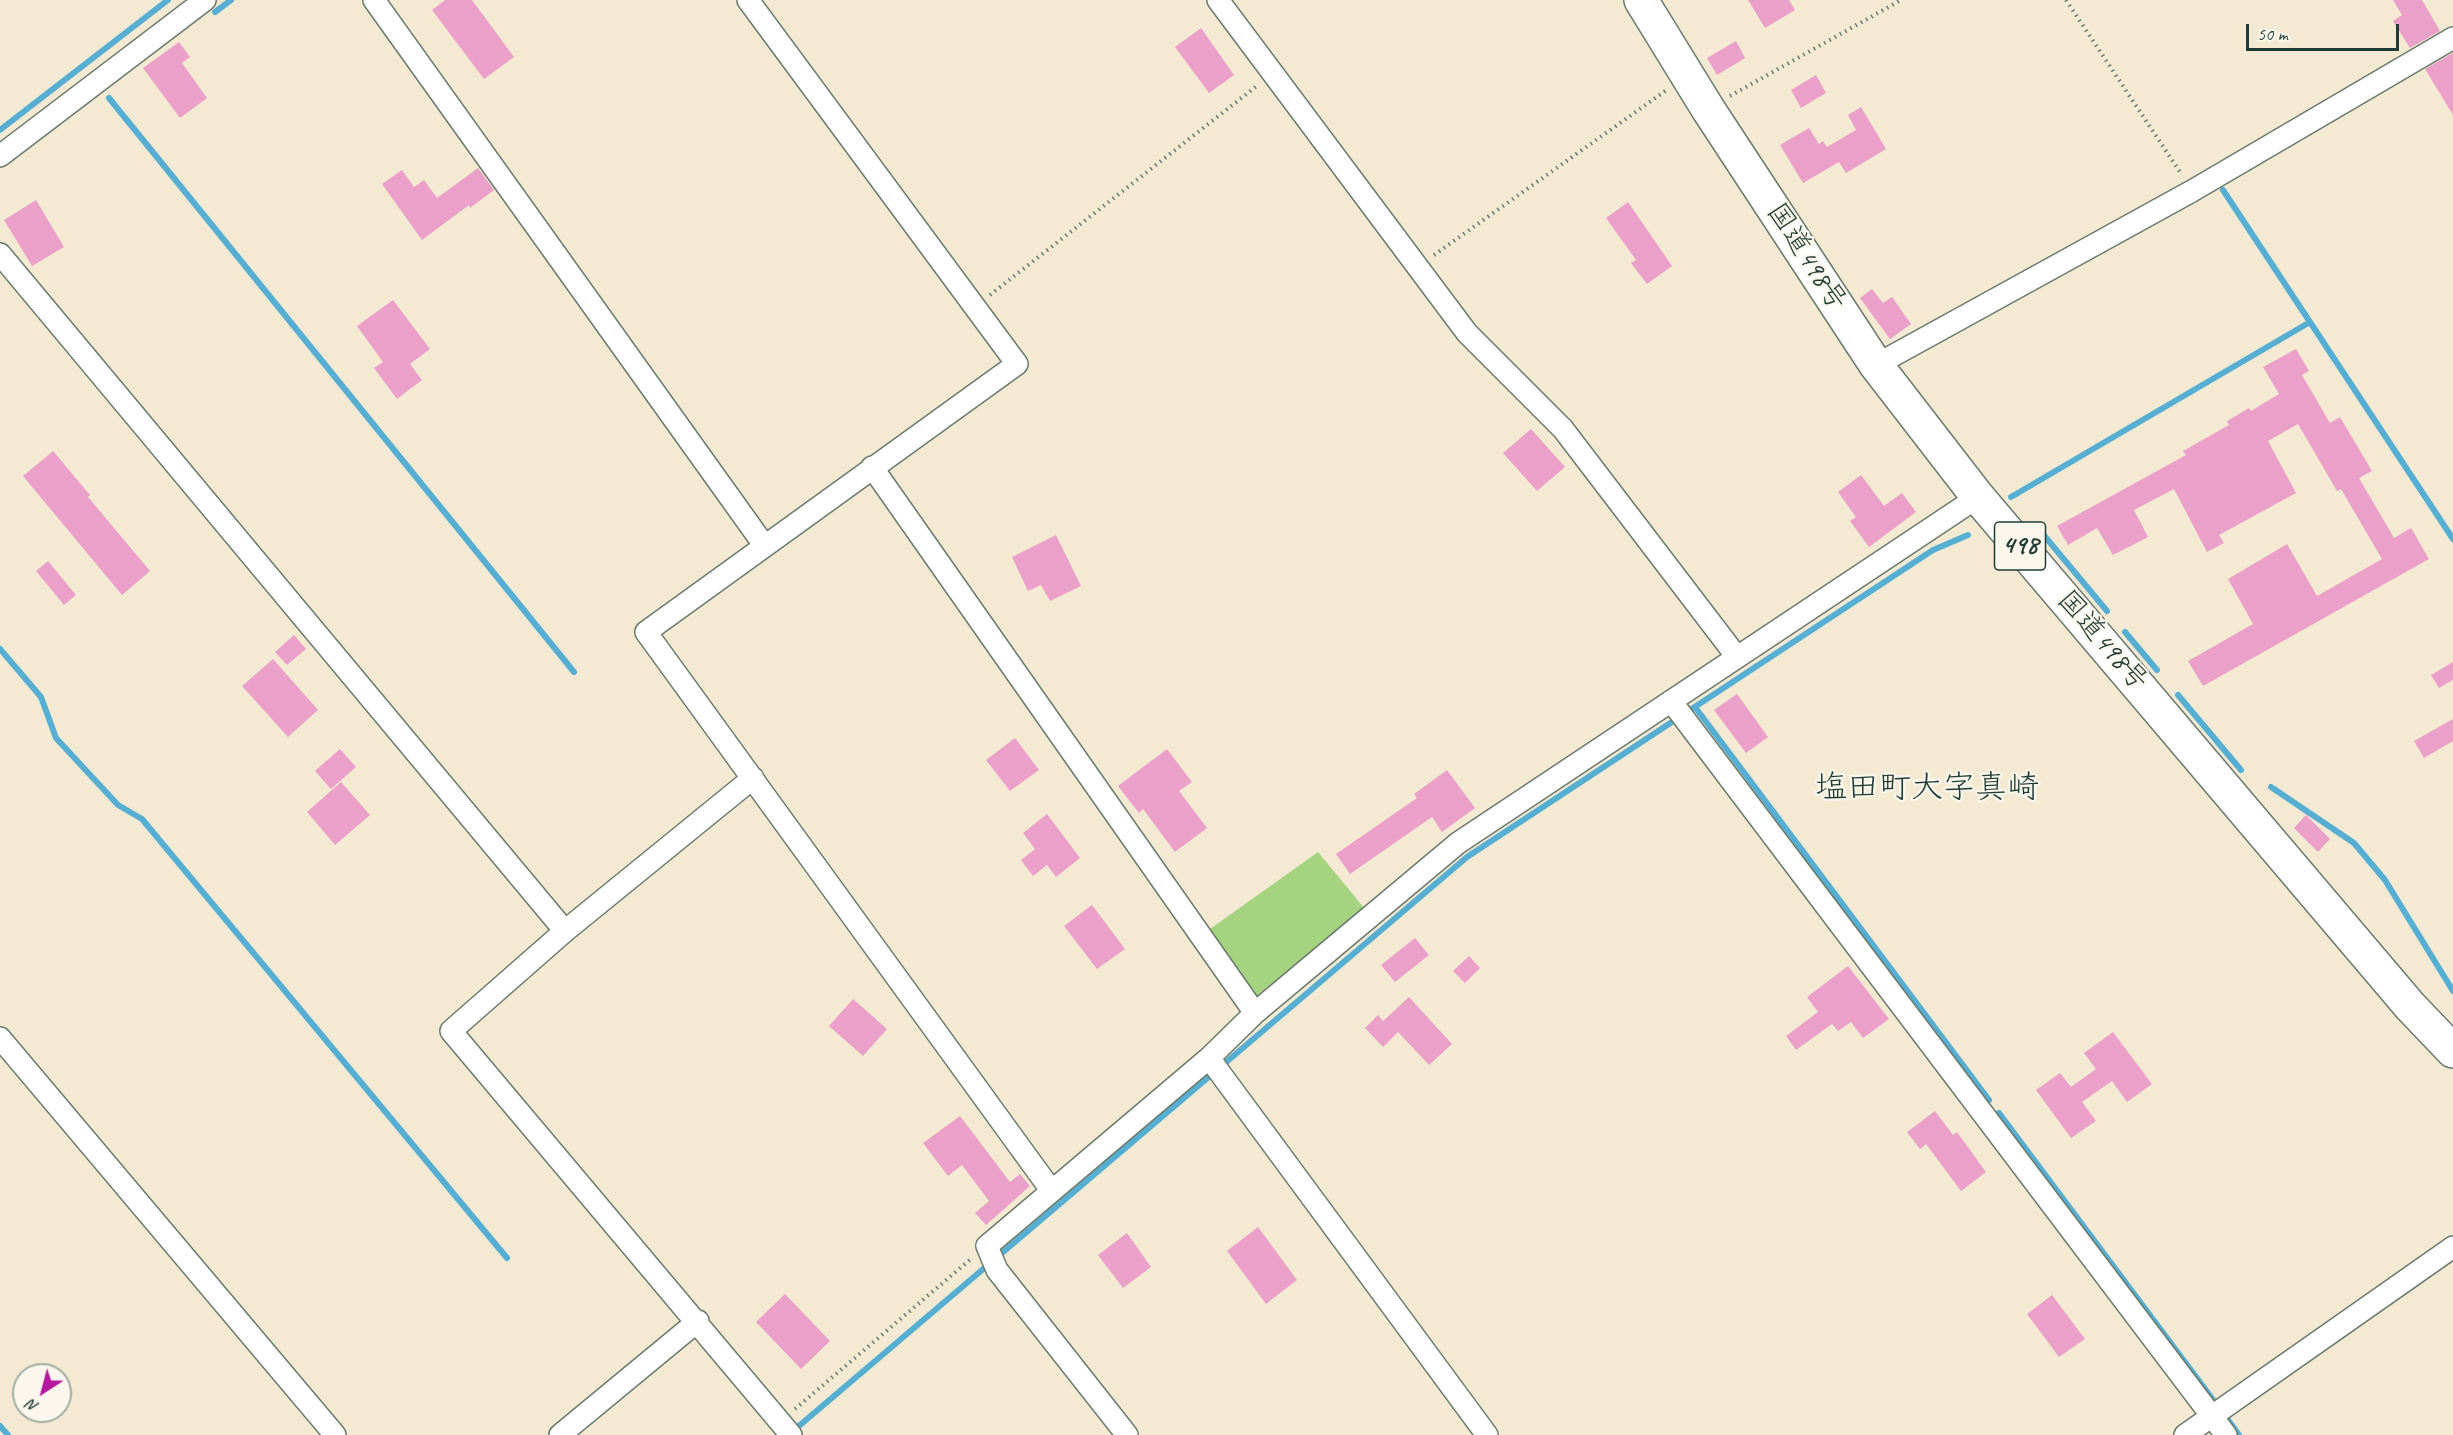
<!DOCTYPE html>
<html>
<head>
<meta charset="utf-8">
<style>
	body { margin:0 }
	#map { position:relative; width:2453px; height:1435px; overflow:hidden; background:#f4ead4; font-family:Caveat,sans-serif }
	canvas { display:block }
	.north { position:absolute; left:12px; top:1363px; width:60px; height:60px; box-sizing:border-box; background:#fbf7ec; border:2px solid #a3ada2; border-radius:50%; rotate:216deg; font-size:16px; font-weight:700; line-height:24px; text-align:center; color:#1f3d34 }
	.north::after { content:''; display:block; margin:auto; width:21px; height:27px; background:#b5179e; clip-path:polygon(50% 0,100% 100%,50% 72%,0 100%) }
	.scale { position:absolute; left:2246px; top:24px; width:153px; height:27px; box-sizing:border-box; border:3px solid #1f3d34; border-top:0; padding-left:8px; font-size:18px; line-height:21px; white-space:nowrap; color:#1f3d34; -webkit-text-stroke:4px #fbf7ec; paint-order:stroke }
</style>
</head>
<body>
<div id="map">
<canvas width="2453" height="1435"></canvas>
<div class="north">N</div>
<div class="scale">50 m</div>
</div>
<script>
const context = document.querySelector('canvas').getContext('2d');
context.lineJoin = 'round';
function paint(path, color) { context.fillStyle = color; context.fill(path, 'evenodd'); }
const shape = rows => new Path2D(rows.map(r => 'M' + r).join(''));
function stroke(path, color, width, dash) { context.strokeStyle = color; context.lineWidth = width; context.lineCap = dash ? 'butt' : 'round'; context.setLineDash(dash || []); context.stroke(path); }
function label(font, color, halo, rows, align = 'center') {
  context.font = font + ' Caveat,"Klee One",sans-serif'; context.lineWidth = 4.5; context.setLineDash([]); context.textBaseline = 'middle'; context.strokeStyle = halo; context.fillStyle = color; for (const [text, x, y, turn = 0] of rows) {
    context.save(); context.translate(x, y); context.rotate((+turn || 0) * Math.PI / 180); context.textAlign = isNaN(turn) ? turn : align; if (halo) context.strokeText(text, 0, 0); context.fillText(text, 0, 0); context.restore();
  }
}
paint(shape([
	[1318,852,1365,909,1256,996,1210,929]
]), '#a6d380');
stroke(shape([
	[215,12,231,0],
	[109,98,574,672],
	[0,130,168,0],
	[2223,190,2453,539],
	[2011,497,2310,322],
	[2037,527,2107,611],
	[2125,632,2157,670],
	[0,649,41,697,56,738,118,805,142,819,507,1258],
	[2178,695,2241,770],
	[1695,707,1989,1100],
	[2271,787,2354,843,2385,880,2453,991],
	[1999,1113,2214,1401],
	[2226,1417,2239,1435],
	[0,1426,8,1435],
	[793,1431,1467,857,1933,550,1968,535]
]), '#56afd3', 6);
paint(shape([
	[445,0,472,0,514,57,484,79,432,10],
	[1748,0,1789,0,1795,10,1765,28],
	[2393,0,2422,0,2440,31,2410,48,2393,21,2402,15],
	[1201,28,1234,75,1209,93,1175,47],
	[1736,41,1745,58,1717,75,1707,58],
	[179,42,190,57,182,63,207,98,180,118,143,68],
	[2453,53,2453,115,2425,69],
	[1816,75,1826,93,1801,108,1791,90],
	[1861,107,1886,149,1846,173,1839,162,1803,183,1780,145,1809,128,1819,144,1823,141,1827,147,1856,130,1848,115],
	[478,168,494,190,470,208,469,205,422,240,382,184,402,170,414,187,424,180,437,198],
	[36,200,64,247,32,266,4,220],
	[1628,202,1672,266,1647,284,1631,263,1636,260,1606,218],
	[1872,289,1883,303,1892,297,1911,324,1890,339,1860,298],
	[393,300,430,349,410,364,422,380,397,399,374,368,383,362,357,326],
	[2296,349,2309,371,2302,375,2330,423,2340,417,2372,471,2359,478,2394,538,2411,528,2429,559,2203,686,2188,661,2253,624,2228,579,2287,544,2317,596,2382,559,2341,489,2337,491,2298,424,2268,441,2296,493,2219,535,2224,543,2207,552,2174,489,2134,510,2148,537,2113,555,2097,528,2068,545,2057,526,2186,455,2183,451,2229,425,2227,421,2249,408,2251,411,2279,394,2263,367],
	[1531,429,1565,467,1537,491,1503,453],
	[53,451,90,495,88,497,150,571,122,595,23,476],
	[1861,475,1884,506,1902,493,1916,512,1869,547,1850,521,1856,517,1838,492],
	[1056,535,1081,586,1050,601,1041,585,1028,591,1012,557],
	[48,561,76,595,64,605,36,571],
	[294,635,306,649,287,665,275,652],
	[273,659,318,710,288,737,242,686],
	[2453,662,2453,680,2439,688,2431,675],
	[1737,694,1768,737,1746,753,1714,710],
	[2453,719,2453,741,2424,758,2414,741],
	[1015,738,1039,770,1010,791,986,760],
	[340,749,356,767,331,789,315,771],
	[1167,749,1192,782,1179,791,1207,828,1175,852,1143,809,1139,813,1118,786],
	[1447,770,1475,808,1442,832,1432,817,1350,874,1336,854,1417,798,1414,794],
	[341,782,370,815,335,845,307,812],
	[1047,814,1080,858,1056,877,1047,865,1033,876,1021,860,1035,849,1023,833],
	[2306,815,2330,839,2318,852,2294,828],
	[1092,905,1125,949,1097,969,1064,926],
	[1415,938,1429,955,1395,982,1381,965],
	[1469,956,1480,968,1465,983,1453,971],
	[1848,966,1889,1019,1863,1038,1851,1022,1838,1031,1832,1024,1796,1050,1786,1036,1818,1012,1807,997],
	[1409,997,1452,1044,1429,1065,1398,1032,1383,1047,1365,1028,1378,1015,1383,1021],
	[853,999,887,1029,863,1056,829,1026],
	[2113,1032,2152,1084,2127,1102,2112,1081,2082,1102,2096,1121,2071,1138,2036,1090,2060,1073,2071,1087,2096,1069,2084,1053],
	[1935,1111,1953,1135,1957,1132,1986,1172,1961,1191,1926,1144,1920,1149,1907,1132],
	[960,1116,1010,1182,1020,1174,1030,1186,986,1225,975,1213,989,1201,962,1165,948,1176,923,1143],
	[1258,1227,1297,1280,1266,1304,1227,1251],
	[1127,1233,1151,1267,1123,1288,1098,1255],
	[785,1294,830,1341,801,1369,756,1322],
	[2052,1295,2085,1339,2059,1357,2027,1314]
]), '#eaa0c8');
const street = shape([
	[374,0,764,545],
	[748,0,1017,364,646,632,1051,1190],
	[1218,0,1467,333,1563,429,1737,657],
	[0,156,205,0],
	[0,254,565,931],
	[1876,365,2192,191,2453,38],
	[872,467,1255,1013],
	[1671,701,2226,1435],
	[753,778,565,931,451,1031,791,1435],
	[0,1038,335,1435],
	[1209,1058,1487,1435],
	[560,1435,698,1321],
	[1127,1435,997,1270,987,1246,1209,1058,1255,1013,1458,843,1978,497],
	[2185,1435,2453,1247]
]);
const highway = shape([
	[1641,0,1708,109,1876,365,1978,497,2410,1006,2453,1051]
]);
stroke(street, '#6a7a6c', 24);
stroke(highway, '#6a7a6c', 36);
stroke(shape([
	[2066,0,2182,175],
	[1730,96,1901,0],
	[1434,255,1668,89],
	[990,295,1258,85],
	[795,1409,972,1258]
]), '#6a7a6c', 4, [1.5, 4.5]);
stroke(street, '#fff', 21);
stroke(highway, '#fff', 33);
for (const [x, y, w] of [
	[2020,546,51]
]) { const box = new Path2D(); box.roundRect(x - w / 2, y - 24, w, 48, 4.5); context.fillStyle = '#fbf7ec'; context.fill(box); stroke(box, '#1f3d34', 1.5); }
label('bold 27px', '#1f3d34', null, [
	["498",2020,546]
]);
label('28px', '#1f3d34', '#fbf7ec', [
	["国道498号",1806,257,57],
	["国道498号",2102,641,49]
]);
label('32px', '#1f3d34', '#fbf7ec', [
	["塩田町大字真崎",1927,789]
]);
</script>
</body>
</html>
